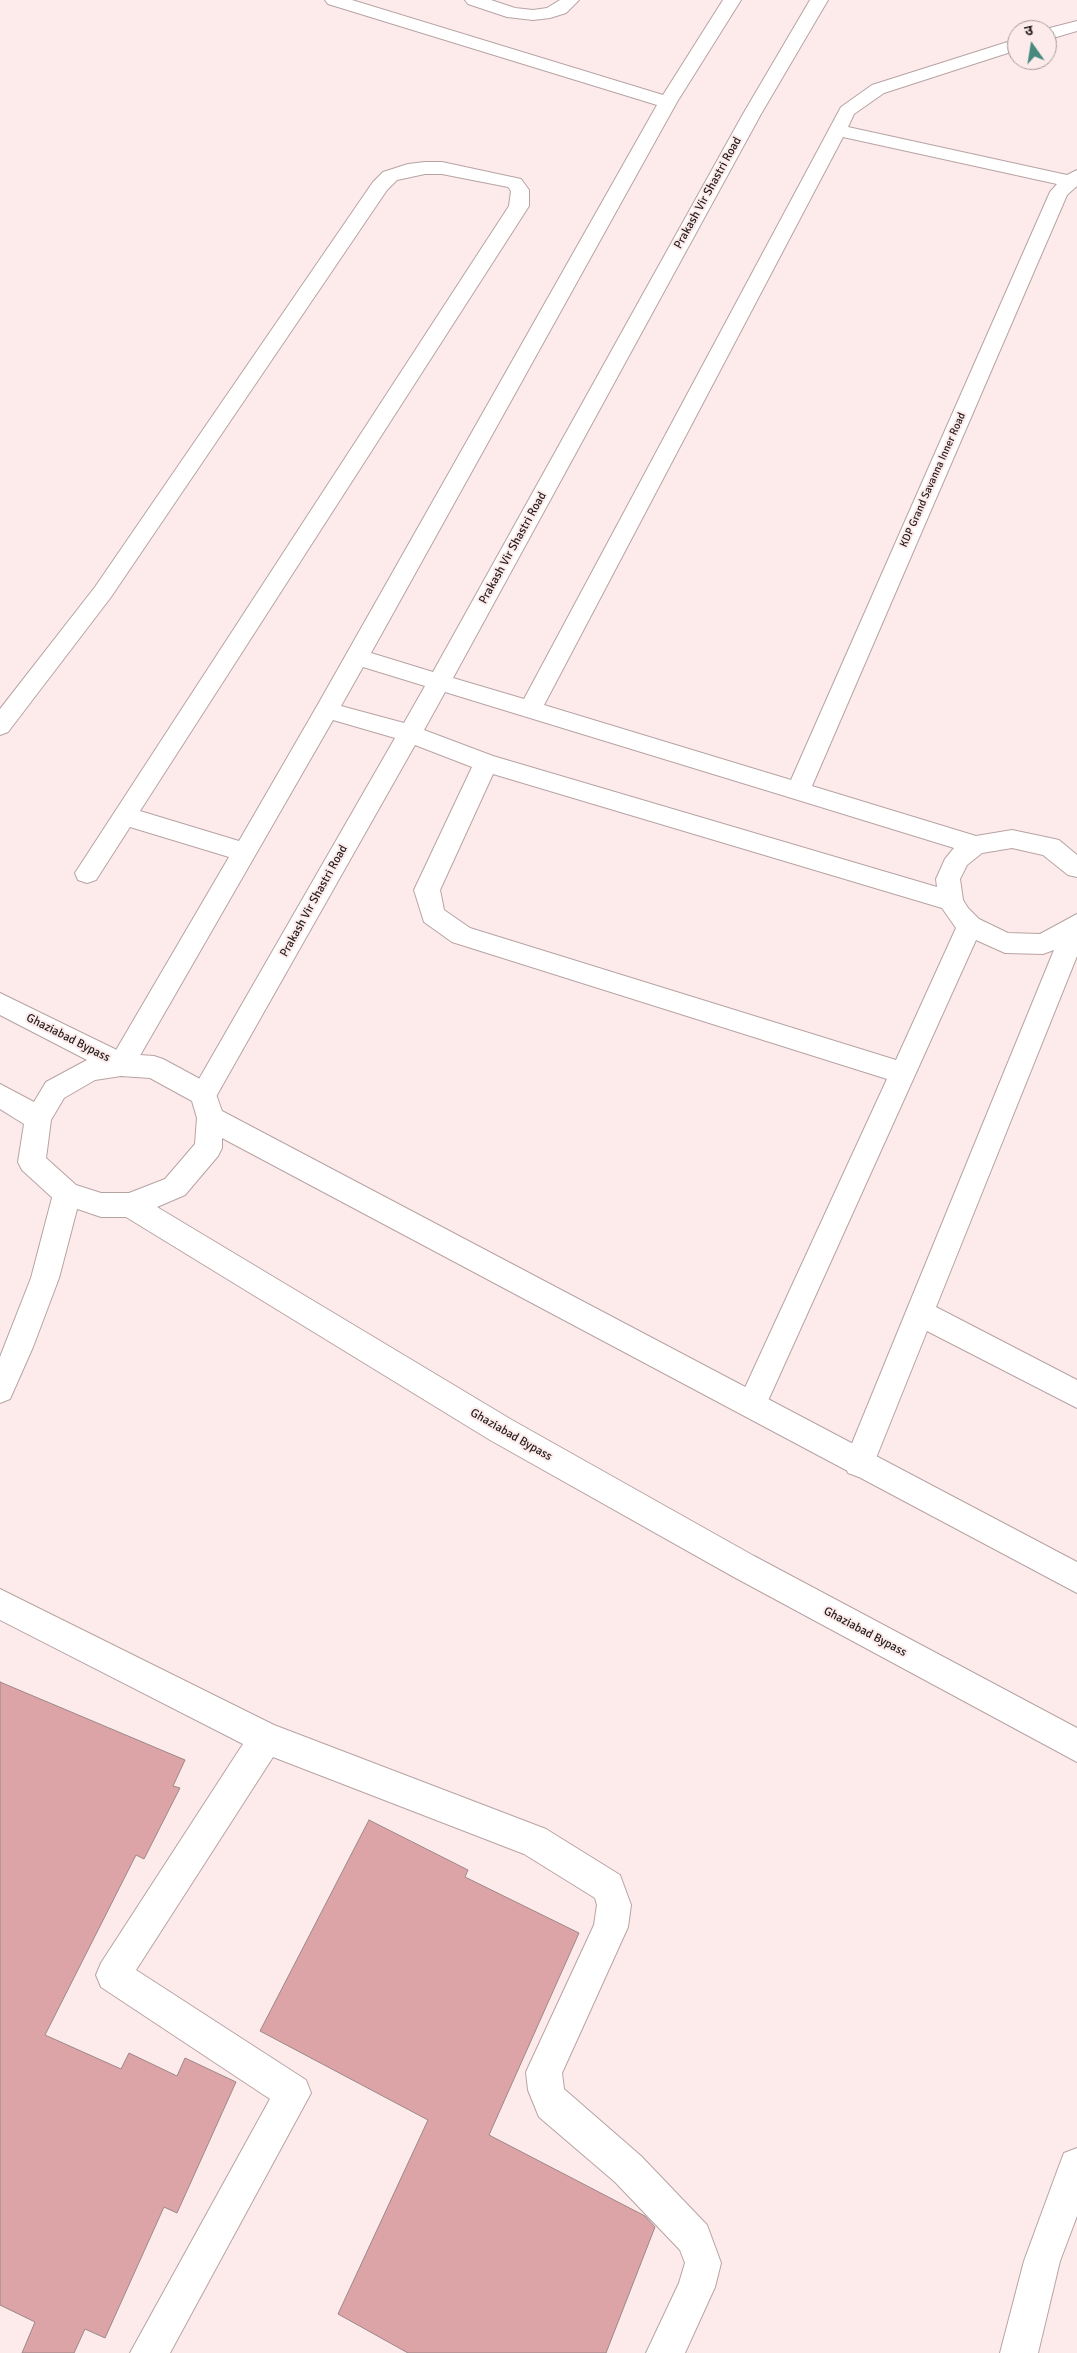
<!DOCTYPE html>
<html>
<head>
<meta charset="utf-8">
<style>
	body { margin:0 }
	#map { position:relative; width:1077px; height:2353px; overflow:hidden; background:#fdebeb; font-family:Signika,"Noto Sans Devanagari",sans-serif }
	canvas { display:block }
	.north { position:absolute; left:1007px; top:20px; width:50px; height:50px; box-sizing:border-box; background:#fdebeb; border:1px solid #a79999; border-radius:50%; rotate:347deg; font-size:14px; font-weight:700; line-height:20px; text-align:center; color:#251d1d }
	.north::after { content:''; display:block; margin:auto; width:18px; height:22px; background:#468a7d; clip-path:polygon(50% 0,100% 100%,50% 72%,0 100%) }
</style>
</head>
<body>
<div id="map">
<canvas width="1077" height="2353"></canvas>
<div class="north">उ</div>
</div>
<script>
const context = document.querySelector('canvas').getContext('2d');
context.lineJoin = 'round';
function paint(path, color) { context.fillStyle = color; context.fill(path, 'evenodd'); }
const shape = rows => new Path2D(rows.map(r => 'M' + r).join(''));
function stroke(path, color, width, dash) { context.strokeStyle = color; context.lineWidth = width; context.lineCap = dash ? 'butt' : 'round'; context.setLineDash(dash || []); context.stroke(path); }
function label(font, color, halo, rows, align = 'center') {
  context.font = font + ' Signika,sans-serif'; context.lineWidth = 4; context.setLineDash([]); context.textBaseline = 'middle'; context.strokeStyle = halo; context.fillStyle = color; for (const [text, x, y, turn = 0] of rows) {
    context.save(); context.translate(x, y); context.rotate((+turn || 0) * Math.PI / 180); context.textAlign = isNaN(turn) ? turn : align; if (halo) context.strokeText(text, 0, 0); context.fillText(text, 0, 0); context.restore();
  }
}
const building = shape([
	[0,1682,185,1760,173,1786,180,1788,144,1859,136,1855,45,2035,121,2069,129,2053,177,2076,185,2058,236,2082,177,2213,164,2207,105,2338,85,2329,74,2353,22,2353,35,2322,0,2305,0,1682],
	[369,1820,468,1870,465,1877,579,1933,489,2135,645,2216,655,2227,606,2353,408,2353,338,2314,428,2120,260,2031,369,1820]
]);
paint(building, '#dca4a7');
stroke(building, '#9c8788', 1);
const minor = shape([
	[325,0,352,0,663,95,723,0,741,0,677,102,371,653,433,672,743,114,810,0,828,0,761,114,453,678,524,699,841,107,872,85,1017,39,1017,50,884,93,854,114,848,127,1067,175,1077,170,1077,186,1067,195,812,786,976,836,1012,830,1050,838,1059,840,1077,855,1077,877,1068,875,1043,855,1012,848,982,853,967,865,960,879,963,900,968,908,979,919,1008,933,1040,934,1077,914,1077,956,936,1307,1077,1380,1077,1408,927,1331,870,1473,859,1477,848,1473,844,1463,1054,950,1043,954,1005,953,976,940,762,1414,752,1418,742,1414,737,1405,887,1079,452,942,424,922,414,890,472,767,415,745,213,1102,204,1105,195,1102,191,1094,195,1086,395,738,333,720,130,1073,121,1076,112,1073,108,1065,112,1057,229,857,130,827,96,880,87,883,78,880,75,873,509,206,511,191,508,187,442,174,425,174,397,180,387,190,111,597,8,732,0,735,0,709,95,587,373,182,383,172,408,164,425,162,442,162,521,179,529,190,529,206,140,811,239,841,317,706,657,105,328,4,325,0],
	[843,137,1057,184,1050,192,791,780,544,705,843,137],
	[363,667,425,686,404,723,341,706,363,667],
	[445,692,798,800,954,848,945,859,936,879,937,887,493,756,424,730,445,692],
	[493,774,942,908,956,928,896,1060,470,928,444,910,440,890,493,774],
	[465,0,491,0,515,8,533,10,547,8,560,0,579,0,566,13,550,18,533,20,507,17,468,4,465,0],
	[1077,21,1077,31,1053,38,1047,39,1047,30,1042,30,1077,21],
	[67,1182,77,1186,81,1194,59,1278,33,1347,10,1399,0,1403,0,1357,31,1278,53,1194,57,1186,67,1182],
	[0,1589,274,1725,546,1829,620,1875,631,1905,628,1927,562,2073,564,2089,641,2156,707,2225,721,2263,715,2287,685,2353,646,2353,679,2283,685,2263,680,2250,615,2182,539,2117,528,2090,526,2072,594,1925,597,1905,595,1898,524,1854,273,1757,136,1970,306,2080,311,2093,170,2353,130,2353,270,2099,101,1987,96,1975,101,1963,243,1744,0,1620,0,1589],
	[1077,2148,1077,2216,1060,2261,1038,2353,1000,2353,1024,2261,1059,2166,1064,2153,1077,2148]
]);
const highway = shape([
	[0,993,125,1054,154,1056,163,1059,213,1086,222,1111,1077,1562,1077,1593,222,1138,222,1148,218,1156,185,1195,157,1207,512,1420,754,1556,1077,1728,1077,1762,732,1576,490,1440,126,1217,101,1217,57,1202,22,1170,18,1162,24,1124,0,1109,0,1084,34,1102,46,1082,87,1060,0,1015,0,993],
	[121,1076,150,1078,192,1101,197,1118,195,1144,165,1179,129,1193,101,1193,76,1185,46,1158,51,1120,64,1098,95,1080,121,1076]
]);
stroke(minor, '#b8a3a3', 2);
stroke(highway, '#b8a3a3', 2);
paint(minor, '#fff');
paint(highway, '#fff');
label('11px', '#251d1d', '#fdebeb', [
	["KDP Grand Savanna Inner Road",933,480,-66]
]);
label('12px', '#251d1d', '#fdebeb', [
	["Prakash Vir Shastri Road",708,193,-61],
	["Prakash Vir Shastri Road",513,548,-61],
	["Prakash Vir Shastri Road",314,901,-61],
	["Ghaziabad Bypass",68,1038,27],
	["Ghaziabad Bypass",511,1435,30],
	["Ghaziabad Bypass",865,1632,28]
]);
</script>
</body>
</html>
